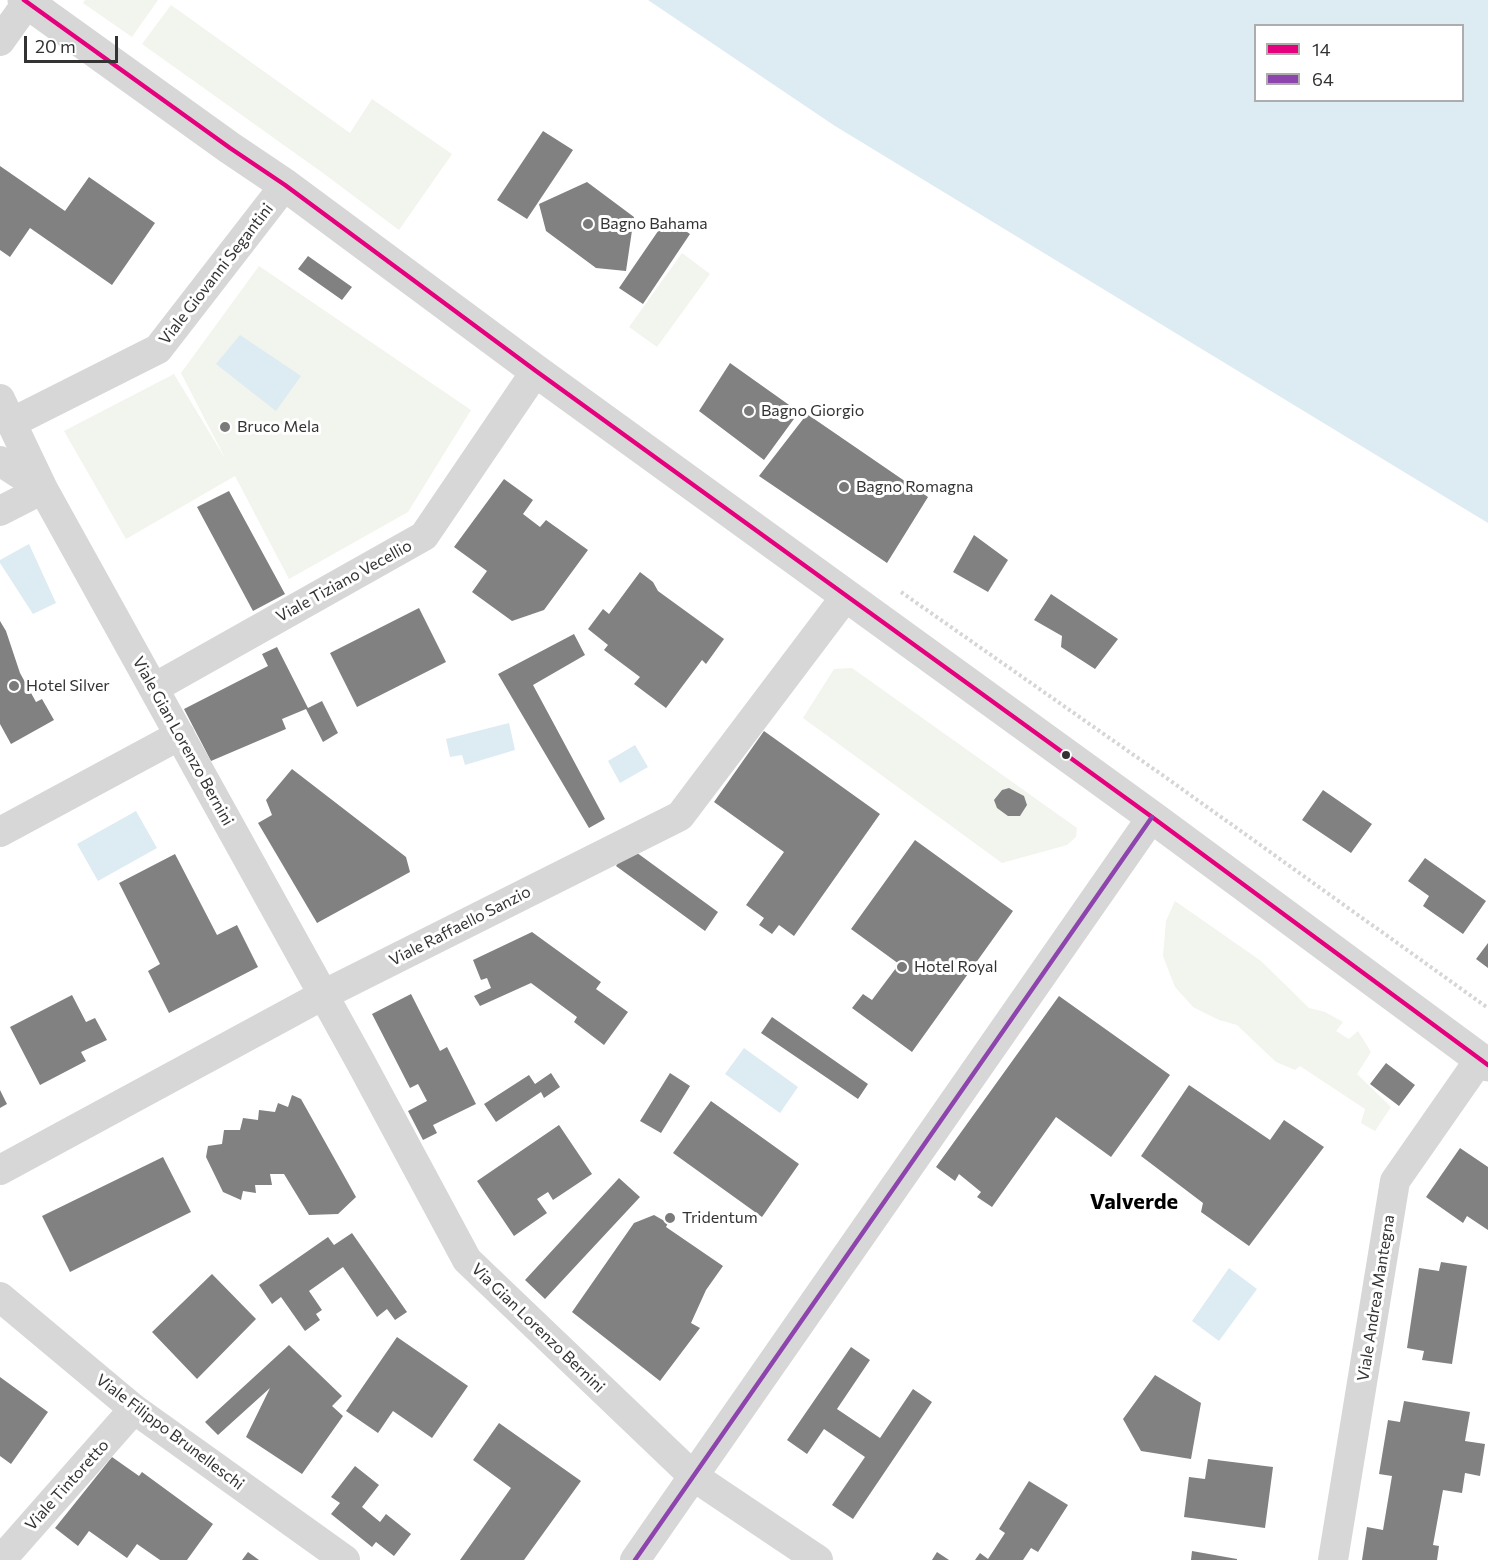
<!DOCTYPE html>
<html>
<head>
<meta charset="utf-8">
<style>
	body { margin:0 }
	#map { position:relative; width:1488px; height:1560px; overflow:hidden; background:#fff; font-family:Commissioner,sans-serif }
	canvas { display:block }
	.legend { position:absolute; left:1254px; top:24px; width:210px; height:78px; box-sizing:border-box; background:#fff; border:2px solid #adadad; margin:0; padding:8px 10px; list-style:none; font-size:18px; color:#333 }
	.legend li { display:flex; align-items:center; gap:12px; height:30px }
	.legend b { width:30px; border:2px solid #adadad }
	.scale { position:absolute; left:24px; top:36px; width:94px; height:27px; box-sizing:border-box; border:3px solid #333; border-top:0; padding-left:8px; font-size:18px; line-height:21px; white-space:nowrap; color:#333; -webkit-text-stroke:4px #fff; paint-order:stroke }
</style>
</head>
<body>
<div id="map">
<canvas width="1488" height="1560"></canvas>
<ul class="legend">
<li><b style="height:8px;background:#e5007d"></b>14</li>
<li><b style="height:8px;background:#8e44ad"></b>64</li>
</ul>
<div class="scale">20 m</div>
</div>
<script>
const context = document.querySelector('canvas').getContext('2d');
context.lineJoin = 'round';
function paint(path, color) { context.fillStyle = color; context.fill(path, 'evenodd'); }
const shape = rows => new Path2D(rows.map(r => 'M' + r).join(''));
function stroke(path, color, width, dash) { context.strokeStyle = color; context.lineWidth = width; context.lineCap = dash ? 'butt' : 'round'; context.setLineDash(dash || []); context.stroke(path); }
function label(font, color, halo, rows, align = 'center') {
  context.font = font + ' Commissioner,sans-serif'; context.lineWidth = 6; context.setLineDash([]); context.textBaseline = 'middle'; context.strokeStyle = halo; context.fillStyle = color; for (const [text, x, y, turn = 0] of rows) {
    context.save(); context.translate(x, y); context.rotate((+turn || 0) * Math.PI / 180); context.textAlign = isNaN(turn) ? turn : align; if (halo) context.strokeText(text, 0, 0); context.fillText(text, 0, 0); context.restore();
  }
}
paint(shape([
	[85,0,158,0,132,37,83,3],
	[171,5,350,133,372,99,452,154,399,230,323,173,142,44],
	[682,253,710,274,657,347,629,327],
	[259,266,471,410,408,512,289,579,235,476,126,539,64,431,174,374,226,460,181,373],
	[852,668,1077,828,1076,837,1067,845,1002,863,803,718,834,669],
	[1175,901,1261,961,1309,1008,1325,1012,1343,1022,1336,1031,1349,1039,1358,1031,1371,1052,1357,1074,1391,1107,1375,1131,1361,1123,1365,1109,1300,1066,1295,1070,1276,1062,1237,1025,1219,1020,1193,1007,1175,987,1163,956,1166,921]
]), '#f1f5ed');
paint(shape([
	[648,0,1488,0,1488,523,835,126],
	[1256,26,1462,26,1462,100,1256,100],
	[240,335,301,376,276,411,216,364],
	[29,544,56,603,33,614,0,563,0,560],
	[509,723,515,750,465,765,462,755,450,757,446,739],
	[635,745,648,767,620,783,608,761],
	[136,811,157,848,98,881,77,844],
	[744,1048,798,1087,780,1113,725,1074],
	[1229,1268,1257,1289,1219,1341,1192,1321]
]), '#ddebf3');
paint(shape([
	[543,131,573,150,527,219,497,200],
	[0,166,65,211,89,177,155,223,112,285,30,228,10,257,0,250],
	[587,182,634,217,626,271,596,268,546,231,539,204],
	[667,218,690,234,643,304,619,288],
	[308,256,352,287,342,300,298,269],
	[730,363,799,412,764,460,699,411],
	[807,414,928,497,887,563,759,476],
	[504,479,533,500,523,514,540,527,546,520,588,550,544,610,512,621,472,592,487,571,454,547],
	[229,491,285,594,253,611,197,507],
	[974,535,1008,560,988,592,953,572],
	[640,572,653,582,658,591,724,639,706,664,702,660,666,708,634,684,640,677,604,650,608,645,588,629,603,609,609,614],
	[1051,594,1118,639,1095,669,1061,647,1062,636,1034,620],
	[419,608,446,662,357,707,330,653],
	[0,621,6,631,20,673,36,702,42,699,54,720,11,744,0,724],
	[574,634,585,655,533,685,605,819,589,828,498,674],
	[277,647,308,708,322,701,338,733,323,742,306,709,282,719,286,729,211,761,184,709,268,666,262,654],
	[764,731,880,814,794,936,779,925,772,934,759,925,764,918,746,905,784,852,714,802],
	[292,769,406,857,410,872,317,923,258,823,272,815,266,800],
	[1009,788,1024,796,1027,805,1020,816,1008,816,997,808,994,800,1002,790],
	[1323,790,1372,824,1351,853,1302,820],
	[915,840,1013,911,912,1052,852,1008,863,994,872,1000,899,964,851,929],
	[629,847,718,912,705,931,616,866],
	[175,854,217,935,237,925,258,967,169,1013,148,971,160,964,119,883],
	[1425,858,1486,901,1463,934,1423,906,1429,896,1408,881],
	[532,932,601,982,596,989,628,1012,604,1045,574,1022,577,1017,531,983,480,1006,474,996,491,988,487,978,481,980,473,960],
	[1488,943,1488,968,1476,959],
	[411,994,440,1051,447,1047,476,1104,433,1125,437,1133,423,1140,408,1111,427,1101,418,1084,410,1088,372,1014],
	[72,995,86,1022,95,1018,107,1040,81,1052,86,1061,40,1085,10,1027],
	[1059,996,1170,1075,1111,1157,1056,1117,992,1207,977,1197,981,1192,959,1174,955,1181,936,1167],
	[772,1017,868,1084,858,1099,761,1033],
	[1386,1063,1415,1085,1399,1106,1370,1084],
	[551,1073,560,1087,544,1098,541,1092,496,1122,484,1104,529,1075,535,1084],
	[670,1073,690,1086,661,1133,640,1121],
	[1189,1085,1270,1140,1284,1120,1324,1147,1249,1246,1201,1212,1203,1203,1141,1156],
	[0,1090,7,1104,0,1108],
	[292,1095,301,1099,356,1197,338,1214,309,1215,284,1174,270,1174,272,1185,255,1185,256,1193,243,1191,241,1200,223,1192,206,1157,208,1146,222,1144,224,1130,240,1130,243,1118,258,1120,259,1110,275,1112,278,1103,288,1107],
	[711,1101,799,1164,762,1217,673,1153],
	[559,1125,592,1174,553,1200,548,1192,537,1199,547,1213,514,1236,477,1181],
	[1460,1148,1488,1167,1488,1230,1467,1216,1463,1223,1426,1197],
	[163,1157,191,1212,70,1272,42,1216],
	[619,1178,640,1197,545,1299,525,1280],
	[654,1215,668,1223,666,1227,723,1266,706,1290,691,1323,700,1328,660,1381,572,1312,634,1223],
	[352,1233,407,1312,395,1320,387,1309,377,1317,343,1267,309,1291,322,1310,316,1314,320,1320,305,1331,281,1297,272,1304,259,1285,328,1237,334,1245],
	[1441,1262,1467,1266,1452,1364,1422,1360,1424,1351,1407,1348,1419,1268,1439,1271],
	[212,1274,256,1319,197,1379,152,1332],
	[397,1337,468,1386,432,1438,393,1411,378,1433,346,1411],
	[289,1345,342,1396,332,1406,343,1416,302,1474,246,1437,270,1388,218,1435,205,1422],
	[851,1347,870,1360,837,1409,880,1438,913,1389,932,1402,853,1519,832,1505,865,1457,824,1429,807,1454,787,1440],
	[1155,1375,1201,1403,1191,1459,1141,1451,1123,1419],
	[0,1377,48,1412,11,1464,0,1456],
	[1404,1401,1470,1412,1465,1441,1485,1444,1480,1476,1465,1473,1462,1493,1443,1490,1433,1545,1439,1546,1437,1560,1362,1560,1367,1527,1383,1530,1392,1476,1379,1474,1388,1420,1400,1422],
	[499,1423,581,1481,524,1560,460,1560,511,1488,473,1460],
	[112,1457,139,1476,142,1472,213,1524,187,1560,160,1560,137,1544,127,1558,89,1531,78,1546,55,1528],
	[1208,1459,1273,1467,1265,1528,1184,1517,1189,1477,1205,1479],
	[355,1466,379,1485,362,1507,380,1522,386,1514,411,1534,394,1556,376,1542,372,1547,331,1514,340,1503,331,1497],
	[1029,1481,1068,1505,1038,1552,1031,1548,1023,1560,975,1560,980,1553,988,1559,1005,1533,999,1529],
	[1192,1551,1237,1559,1237,1560,1191,1560],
	[248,1552,259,1560,242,1560],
	[937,1552,949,1560,932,1560]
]), '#818181');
stroke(shape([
	[901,592,1168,779,1488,1008]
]), '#d6d6d6', 4, [3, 3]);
stroke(shape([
	[0,41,27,3],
	[0,399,43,489,360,1061,467,1260,693,1476,818,1560],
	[13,422,158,349,285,185],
	[0,461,43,489],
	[0,511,43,489],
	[154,688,424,536,536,371],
	[0,832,180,735],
	[0,1170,323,995,680,816,846,596],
	[0,1297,134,1409,345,1560],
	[1,1560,134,1409],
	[635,1560,1152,817],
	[1333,1560,1395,1181,1480,1059]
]), '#d7d7d7', 30);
stroke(shape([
	[24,0,230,148,285,185,536,371,1152,817,1488,1065]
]), '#d7d7d7', 33);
stroke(shape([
	[24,0,230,148,285,185,536,371,1152,817,1488,1065]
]), '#e5007d', 4.5);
stroke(shape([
	[635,1560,1152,817]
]), '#8e44ad', 4.5);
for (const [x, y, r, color] of [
	[588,224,6,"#7a7a7a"],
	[749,411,6,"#7a7a7a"],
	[225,427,6,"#7a7a7a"],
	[844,487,6,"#7a7a7a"],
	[14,686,6,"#7a7a7a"],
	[1066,755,5,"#333"],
	[902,967,6,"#7a7a7a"],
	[670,1218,6,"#7a7a7a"]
]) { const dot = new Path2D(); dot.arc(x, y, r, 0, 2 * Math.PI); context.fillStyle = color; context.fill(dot); stroke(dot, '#fff', 2); }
label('16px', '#333', '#fff', [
	["Bagno Bahama",600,224],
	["Bagno Giorgio",761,411],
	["Bruco Mela",237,427],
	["Bagno Romagna",856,487],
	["Hotel Silver",26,686],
	["Hotel Royal",914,967],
	["Tridentum",682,1218]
], 'left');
label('16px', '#333', '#fff', [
	["Viale Giovanni Segantini",216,274,-52],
	["Viale Tiziano Vecellio",344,581,-29],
	["Viale Gian Lorenzo Bernini",183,741,61],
	["Viale Raffaello Sanzio",460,926,-27],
	["Viale Andrea Mantegna",1376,1298,-81],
	["Via Gian Lorenzo Bernini",538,1328,44],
	["Viale Filippo Brunelleschi",170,1432,37],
	["Viale Tintoretto",67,1485,-48]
]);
label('bold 22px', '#000', '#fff', [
	["Valverde",1134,1202]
]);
</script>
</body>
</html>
